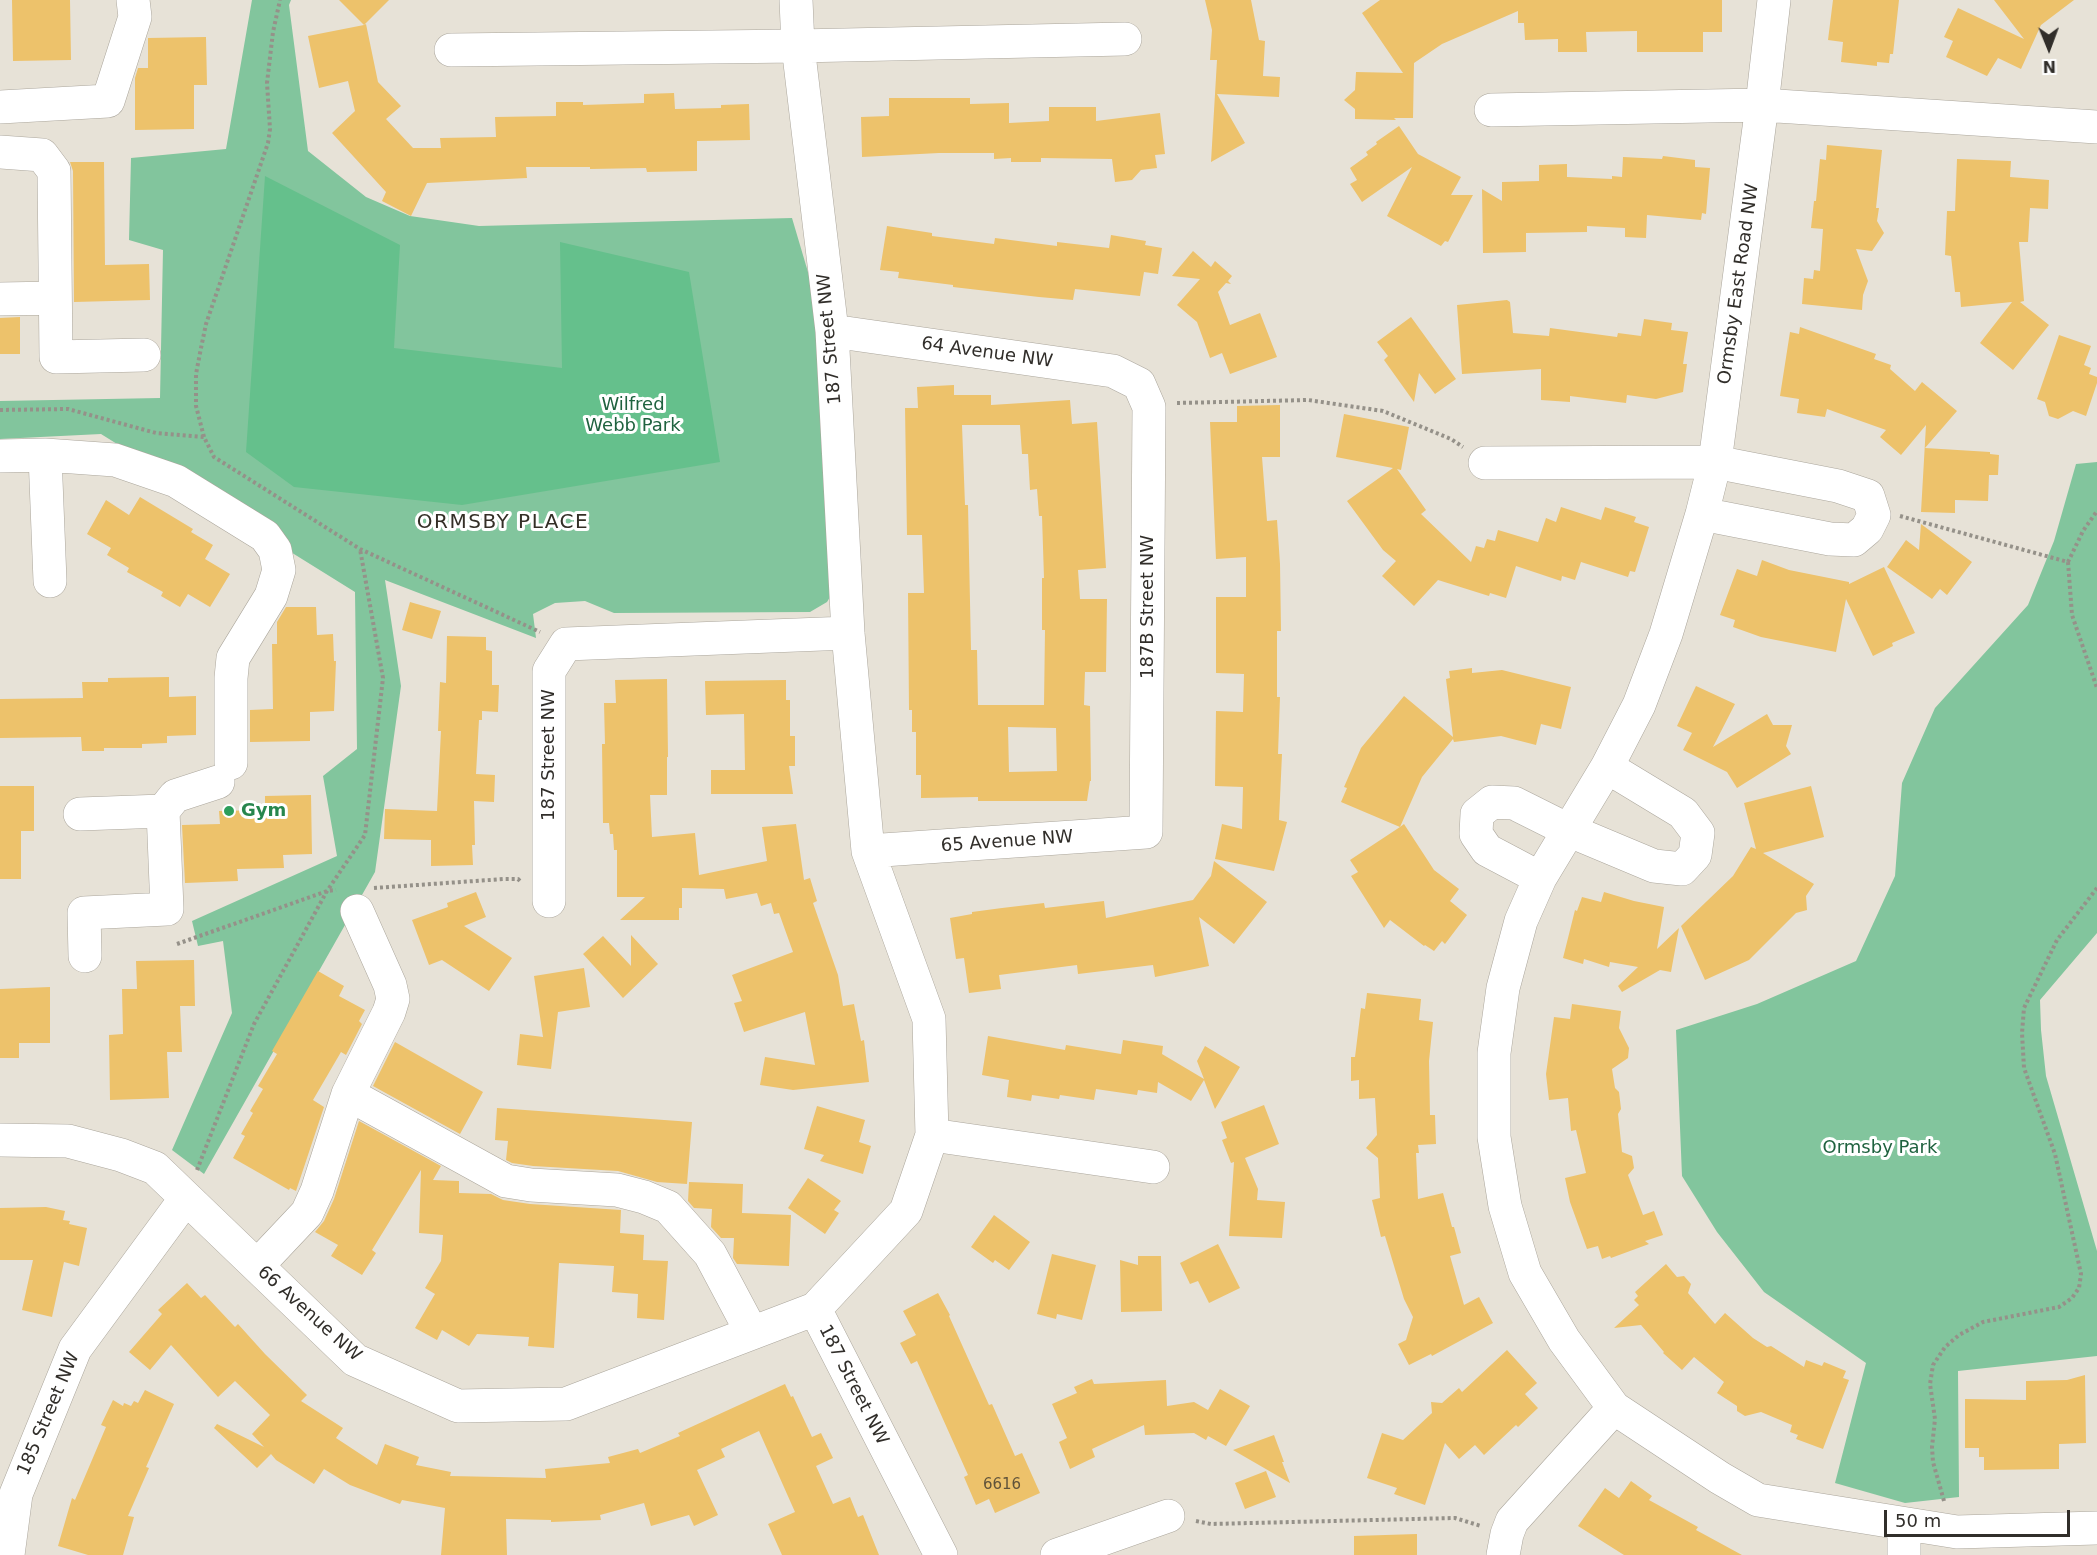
<!DOCTYPE html>
<html>
<head>
<meta charset="utf-8">
<style>
	body { margin:0 }
	#map { position:relative; width:2097px; height:1555px; overflow:hidden; background:#e7e2d7; font-family:"DejaVu Sans",sans-serif }
	canvas { display:block }
	.north { position:absolute; left:2019px; top:18px; width:60px; height:60px; -webkit-text-stroke:4px #fff; paint-order:stroke; rotate:179deg; font-size:16px; font-weight:700; line-height:24px; text-align:center; color:#312e2a }
	.north::after { content:''; display:block; margin:auto; width:21px; height:27px; background:#312e2a; clip-path:polygon(50% 0,100% 100%,50% 72%,0 100%) }
	.scale { position:absolute; left:1884px; top:1510px; width:186px; height:27px; box-sizing:border-box; border:3px solid #312e2a; border-top:0; padding-left:8px; font-size:18px; line-height:21px; white-space:nowrap; color:#312e2a; -webkit-text-stroke:4px #fff; paint-order:stroke }
</style>
</head>
<body>
<div id="map">
<canvas width="2097" height="1555"></canvas>
<div class="north">N</div>
<div class="scale">50 m</div>
</div>
<script>
const context = document.querySelector('canvas').getContext('2d');
context.lineJoin = 'round';
function paint(path, color) { context.fillStyle = color; context.fill(path, 'evenodd'); }
const shape = rows => new Path2D(rows.map(r => 'M' + r).join(''));
function stroke(path, color, width, dash) { context.strokeStyle = color; context.lineWidth = width; context.lineCap = dash ? 'butt' : 'round'; context.setLineDash(dash || []); context.stroke(path); }
function label(font, color, halo, rows, align = 'center') {
  context.font = font + ' "DejaVu Sans",sans-serif'; context.lineWidth = 6; context.setLineDash([]); context.textBaseline = 'middle'; context.strokeStyle = halo; context.fillStyle = color; for (const [text, x, y, turn = 0] of rows) {
    context.save(); context.translate(x, y); context.rotate((+turn || 0) * Math.PI / 180); context.textAlign = isNaN(turn) ? turn : align; if (halo) context.strokeText(text, 0, 0); context.fillText(text, 0, 0); context.restore();
  }
}
paint(shape([
	[252,0,291,0,289,5,308,151,366,197,410,216,479,226,792,218,813,289,836,587,827,602,810,612,614,613,585,601,555,603,533,614,536,638,385,580,401,686,375,872,204,1174,172,1150,232,1013,223,941,198,946,192,921,337,856,323,776,357,749,355,592,101,434,0,439,0,401,160,398,163,250,129,240,131,158,226,149],
	[2097,462,2097,933,2040,1000,2041,1030,2046,1076,2097,1251,2097,1356,1958,1371,1959,1497,1905,1503,1835,1483,1866,1363,1764,1292,1717,1232,1682,1176,1676,1030,1757,1004,1856,961,1895,876,1902,783,1935,708,2028,605,2054,541,2076,464]
]), '#82c59d');
paint(shape([
	[265,176,400,245,394,348,562,368,560,242,689,272,720,462,462,505,294,487,246,452]
]), '#65c08c');
paint(shape([
	[12,0,70,0,71,60,13,61],
	[339,0,389,0,364,25,366,24,378,82,401,106,386,119,413,148,441,148,440,138,496,137,495,117,556,116,556,102,583,102,583,105,644,103,644,94,674,93,675,109,721,108,721,105,749,104,750,140,697,141,697,171,647,172,646,168,590,169,590,167,526,167,527,178,427,183,411,216,382,201,386,192,332,133,355,111,348,81,319,88,308,36,364,25],
	[1205,0,1251,0,1259,40,1265,41,1263,76,1280,77,1279,97,1217,94,1245,143,1211,162,1217,60,1210,60,1212,30],
	[1380,0,1722,0,1722,32,1703,32,1703,52,1637,52,1637,31,1586,32,1587,52,1558,52,1558,39,1525,40,1524,23,1518,23,1518,11,1442,44,1414,63,1413,118,1394,118,1396,120,1355,119,1355,109,1344,100,1355,90,1356,72,1403,73,1362,13],
	[1833,0,1899,0,1893,54,1890,54,1889,63,1877,62,1877,66,1841,62,1843,42,1828,40],
	[1994,0,2074,0,2041,25,2021,69,1998,58,1987,76,1946,57,1953,41,1944,37,1958,8,2024,39],
	[206,37,207,85,194,85,194,129,135,130,135,78,138,68,148,68,148,38],
	[889,98,970,98,970,104,1009,103,1009,123,1049,121,1049,107,1096,107,1096,121,1160,113,1165,154,1155,155,1157,168,1141,170,1132,180,1115,182,1112,159,1041,158,1041,162,1011,162,1011,158,994,159,994,153,939,153,862,157,861,117,889,116],
	[1399,126,1418,154,1461,177,1451,195,1473,195,1448,242,1445,241,1441,246,1387,216,1412,167,1362,202,1350,184,1357,180,1350,168,1368,155,1366,152,1377,144,1376,142],
	[1827,145,1882,150,1876,208,1879,208,1877,221,1884,233,1872,251,1856,249,1868,281,1863,295,1862,310,1802,304,1804,278,1813,279,1814,270,1820,271,1823,229,1811,228,1814,201,1816,201,1820,159,1826,160],
	[1663,156,1695,160,1695,167,1710,168,1706,214,1702,213,1701,220,1647,215,1646,238,1625,237,1625,228,1587,226,1587,232,1526,233,1526,252,1483,253,1482,189,1502,201,1502,182,1539,181,1539,165,1567,164,1567,177,1612,179,1612,176,1622,177,1623,157,1662,159],
	[1957,159,2011,161,2010,177,2049,180,2048,209,2030,208,2028,242,2019,242,2024,301,2020,302,2049,325,2013,370,1980,343,2012,302,1961,307,1960,292,1955,292,1951,256,1945,255,1947,211,1955,211],
	[70,162,104,162,105,265,149,264,150,300,74,302,73,171],
	[887,226,932,233,932,236,994,244,995,238,1057,246,1057,242,1109,248,1111,235,1146,241,1145,245,1162,248,1158,274,1144,272,1140,296,1075,289,1073,300,1039,297,953,287,953,285,898,278,899,272,880,270],
	[1193,251,1211,267,1215,261,1232,276,1228,281,1231,284,1226,283,1218,292,1230,325,1260,313,1277,357,1230,374,1222,353,1210,358,1197,322,1177,305,1200,279,1172,276],
	[1507,300,1510,302,1513,333,1549,336,1550,328,1617,337,1618,333,1641,336,1644,319,1672,323,1671,330,1688,332,1683,364,1687,364,1683,392,1656,399,1627,395,1626,403,1570,396,1570,402,1541,400,1541,369,1462,374,1457,305],
	[20,317,20,354,0,354,0,318],
	[1411,317,1456,379,1435,394,1419,373,1414,402,1384,360,1388,356,1377,342],
	[1800,327,1876,354,1874,359,1891,365,1890,369,1915,391,1922,382,1957,411,1925,448,1990,452,1990,454,1999,455,1998,475,1989,475,1988,501,1955,500,1955,513,1921,512,1926,425,1901,455,1880,437,1886,430,1827,409,1825,417,1797,413,1799,399,1780,396,1790,332,1799,334],
	[2059,335,2091,346,2084,365,2091,368,2089,374,2097,377,2097,383,2086,416,2073,411,2058,419,2049,416,2045,402,2037,399],
	[954,385,954,395,991,395,991,405,1070,400,1072,424,1097,422,1106,568,1078,570,1080,599,1107,599,1106,672,1085,672,1084,705,1090,706,1091,781,1090,781,1087,801,978,801,978,797,921,798,921,775,916,775,916,732,912,732,912,710,909,710,908,593,924,593,922,535,907,535,905,408,918,408,917,387],
	[962,425,1020,425,1022,454,1028,454,1030,490,1037,489,1039,516,1042,516,1044,578,1042,578,1042,630,1045,630,1044,705,978,705,977,650,971,650,968,505,965,505],
	[1008,727,1056,728,1057,771,1009,772],
	[1280,405,1280,457,1262,457,1267,521,1277,520,1280,564,1281,631,1277,631,1277,697,1280,697,1278,754,1282,754,1279,820,1287,822,1274,871,1215,859,1222,824,1242,829,1243,787,1215,786,1216,711,1243,712,1244,674,1216,673,1216,597,1246,597,1246,557,1216,559,1210,422,1237,422,1237,406],
	[1344,414,1409,427,1401,470,1397,469,1426,510,1421,514,1471,562,1476,546,1484,548,1487,539,1495,541,1498,530,1538,542,1546,518,1556,522,1561,507,1601,520,1605,507,1636,517,1634,522,1649,527,1635,572,1630,571,1628,577,1581,562,1575,580,1562,576,1561,581,1516,566,1506,598,1490,593,1489,596,1438,580,1414,606,1382,576,1396,561,1383,550,1347,501,1393,468,1336,457],
	[140,497,193,529,191,532,213,545,205,559,230,574,210,607,188,594,180,607,161,596,163,592,127,572,129,568,107,555,111,548,87,534,106,500,129,515],
	[1921,524,1972,562,1947,595,1940,589,1932,599,1887,567,1906,540,1919,550],
	[1762,560,1789,570,1849,582,1849,584,1884,567,1915,633,1892,643,1893,646,1873,656,1846,599,1836,652,1761,637,1733,627,1735,620,1720,615,1737,569,1757,576],
	[410,602,441,611,432,639,402,630],
	[286,607,316,607,317,635,333,634,334,661,336,661,334,711,310,712,310,741,250,742,250,710,273,709,272,644,277,644,277,622],
	[447,636,486,637,486,650,492,651,492,685,499,685,498,712,482,711,482,720,479,720,476,774,495,775,494,802,474,801,475,845,472,845,473,865,431,866,431,840,384,839,385,809,437,811,441,731,438,731,440,682,446,683],
	[1472,668,1472,673,1502,670,1571,687,1561,729,1541,724,1536,745,1501,736,1454,742,1453,739,1422,777,1400,827,1404,824,1434,870,1459,889,1450,901,1467,915,1445,944,1442,941,1434,951,1425,945,1424,946,1390,920,1384,928,1351,876,1358,872,1350,860,1400,827,1341,802,1347,788,1344,787,1361,748,1404,696,1453,737,1446,679,1450,678,1449,671],
	[169,677,169,697,196,696,196,735,167,736,167,743,142,744,142,748,104,748,104,751,82,751,81,737,0,738,0,699,83,698,82,682,108,682,108,678],
	[667,679,668,757,667,757,667,795,650,795,652,837,695,833,699,875,767,861,762,827,796,824,804,880,810,878,817,901,813,903,838,975,843,1006,854,1004,861,1041,864,1040,869,1082,793,1090,760,1085,765,1057,815,1065,805,1012,744,1032,734,1003,742,1001,732,975,793,952,779,913,774,914,771,903,761,906,757,893,726,899,724,889,682,888,682,908,679,908,679,920,620,920,645,897,617,897,617,850,614,850,613,834,610,834,609,823,603,823,602,744,605,744,604,703,616,703,615,680],
	[786,680,786,700,790,700,790,736,795,736,795,766,789,766,793,794,711,794,711,770,745,770,744,714,706,715,705,681],
	[1696,686,1735,704,1713,747,1767,714,1773,725,1792,725,1786,746,1791,754,1737,788,1727,772,1683,750,1692,733,1677,726],
	[0,786,34,786,34,831,21,831,21,879,0,879],
	[1811,786,1824,837,1763,853,1814,884,1806,896,1807,910,1796,913,1749,960,1705,980,1681,926,1733,876,1751,847,1756,849,1744,803],
	[311,795,312,854,283,855,284,868,237,869,238,881,185,883,182,825,220,824,219,811,265,810,265,796],
	[1214,861,1267,902,1234,944,1199,917,1209,966,1155,977,1153,965,1078,974,1077,965,999,975,1001,989,969,993,964,958,956,959,950,918,972,914,972,912,1002,908,1044,903,1045,908,1104,901,1106,918,1193,900,1211,876],
	[476,892,486,917,464,926,512,958,489,991,442,960,429,965,412,920,448,907,447,903],
	[1604,892,1634,901,1664,907,1657,949,1679,928,1671,972,1660,970,1622,992,1618,986,1638,967,1610,962,1609,967,1584,959,1583,964,1563,958,1575,910,1577,911,1582,897,1601,902],
	[631,935,658,964,623,998,583,954,603,936,631,966],
	[194,960,195,1006,180,1006,182,1052,167,1052,169,1098,110,1100,109,1035,123,1034,122,989,137,989,136,961],
	[584,968,590,1007,558,1012,551,1069,517,1065,520,1034,543,1037,534,976],
	[318,971,344,986,339,996,365,1010,359,1021,362,1024,346,1055,341,1052,313,1100,324,1107,296,1191,290,1188,289,1190,233,1158,245,1136,241,1134,253,1113,250,1111,263,1089,258,1086,277,1054,272,1051],
	[50,987,50,1043,19,1043,19,1058,0,1058,0,989],
	[1367,993,1421,999,1419,1020,1433,1022,1429,1061,1430,1115,1435,1115,1436,1144,1418,1145,1419,1153,1416,1153,1418,1199,1443,1193,1452,1227,1454,1227,1461,1253,1450,1256,1464,1305,1479,1297,1493,1323,1432,1356,1431,1354,1409,1365,1398,1344,1406,1340,1413,1317,1404,1299,1385,1236,1381,1237,1372,1200,1380,1198,1378,1158,1366,1148,1377,1135,1375,1098,1359,1099,1359,1080,1351,1081,1351,1057,1355,1057,1361,1008,1365,1009],
	[1572,1004,1621,1011,1619,1028,1629,1048,1628,1058,1612,1069,1615,1088,1619,1092,1621,1109,1618,1114,1622,1152,1632,1156,1634,1168,1628,1175,1643,1215,1654,1211,1663,1235,1645,1241,1649,1244,1611,1258,1610,1256,1602,1259,1598,1246,1587,1249,1570,1202,1565,1178,1586,1173,1576,1130,1571,1131,1568,1098,1549,1100,1546,1074,1554,1017,1570,1019],
	[988,1036,1065,1050,1066,1045,1121,1054,1123,1040,1163,1046,1162,1054,1204,1079,1197,1061,1205,1046,1240,1067,1215,1109,1204,1080,1191,1101,1158,1082,1157,1093,1138,1090,1137,1095,1096,1089,1094,1100,1060,1095,1059,1099,1032,1095,1031,1101,1007,1097,1009,1080,982,1075],
	[395,1042,483,1092,460,1134,373,1086],
	[1264,1105,1279,1144,1245,1158,1258,1189,1257,1200,1285,1202,1282,1238,1229,1236,1234,1162,1231,1163,1222,1140,1227,1138,1221,1122],
	[817,1106,865,1120,859,1142,871,1146,863,1174,820,1161,824,1155,804,1149],
	[497,1108,692,1122,687,1184,657,1182,618,1171,533,1166,512,1163,506,1160,508,1141,495,1140],
	[359,1121,441,1166,433,1180,459,1181,459,1193,491,1194,503,1200,530,1204,621,1210,620,1233,644,1235,643,1260,668,1261,664,1320,637,1318,638,1294,612,1292,614,1266,559,1263,554,1348,528,1346,529,1337,477,1334,469,1346,442,1330,437,1340,415,1328,435,1294,425,1288,441,1261,443,1235,419,1233,421,1170,372,1250,376,1253,362,1275,331,1256,338,1245,315,1232,324,1221,334,1199],
	[808,1178,841,1201,834,1210,839,1213,825,1234,788,1208],
	[689,1182,743,1184,742,1213,791,1215,789,1266,737,1264,733,1258,734,1238,721,1238,711,1227,712,1209,694,1208,688,1201],
	[46,1207,65,1211,63,1220,70,1221,69,1224,87,1228,79,1266,64,1262,52,1317,22,1310,33,1260,0,1260,0,1208],
	[994,1215,1030,1242,1009,1270,995,1260,993,1263,971,1247],
	[1218,1244,1240,1288,1209,1303,1198,1281,1190,1284,1180,1263],
	[1052,1254,1096,1265,1082,1320,1057,1314,1056,1319,1037,1314],
	[1138,1256,1161,1256,1162,1311,1121,1312,1120,1260,1138,1265],
	[1666,1264,1677,1277,1684,1276,1691,1284,1688,1293,1715,1324,1725,1313,1753,1338,1767,1347,1771,1346,1804,1367,1806,1360,1822,1366,1824,1362,1846,1371,1843,1378,1849,1380,1823,1449,1796,1439,1798,1435,1790,1432,1792,1425,1761,1412,1745,1416,1737,1411,1737,1406,1717,1393,1724,1382,1694,1357,1682,1370,1663,1353,1664,1352,1641,1325,1614,1328,1639,1305,1634,1300,1638,1296,1635,1292],
	[187,1283,201,1298,205,1295,235,1327,238,1324,265,1354,307,1395,301,1401,343,1428,336,1438,377,1465,385,1444,419,1457,416,1465,451,1472,450,1476,546,1478,545,1469,610,1463,608,1457,638,1449,640,1453,680,1436,678,1433,785,1384,791,1397,793,1396,812,1437,821,1433,833,1458,816,1466,833,1504,850,1497,858,1517,863,1515,879,1555,782,1555,768,1524,795,1512,759,1431,721,1449,725,1457,697,1470,718,1515,694,1526,689,1515,651,1526,644,1503,600,1515,601,1520,551,1522,551,1520,506,1519,507,1555,441,1555,445,1508,402,1500,400,1504,350,1485,324,1469,314,1484,276,1460,271,1454,257,1468,214,1428,217,1424,264,1447,252,1434,270,1415,235,1381,218,1397,171,1345,150,1370,129,1352,162,1314,158,1310],
	[938,1293,950,1315,949,1316,989,1405,992,1404,1015,1456,1022,1453,1040,1493,995,1513,989,1499,976,1505,964,1477,968,1475,917,1361,911,1364,900,1343,916,1335,903,1311],
	[1507,1350,1537,1383,1525,1394,1538,1408,1518,1427,1516,1425,1484,1455,1475,1445,1459,1459,1445,1443,1425,1505,1394,1494,1397,1488,1367,1478,1382,1433,1403,1440,1432,1413,1431,1402,1442,1403,1459,1388,1462,1392],
	[2085,1375,2086,1443,2059,1444,2059,1469,1984,1470,1984,1457,1979,1457,1979,1448,1965,1448,1965,1399,2026,1400,2026,1381,2067,1380],
	[1092,1379,1094,1384,1166,1380,1167,1406,1194,1402,1208,1410,1220,1389,1250,1406,1226,1446,1208,1436,1206,1440,1194,1433,1145,1435,1144,1425,1092,1449,1095,1457,1070,1469,1059,1442,1067,1438,1052,1404,1077,1393,1074,1387],
	[145,1390,174,1404,146,1467,149,1468,128,1516,134,1517,123,1555,88,1555,58,1546,72,1498,75,1500,106,1427,101,1425,113,1400,123,1406,124,1403,131,1406,134,1401,138,1403],
	[1274,1435,1284,1462,1282,1462,1290,1483,1233,1450],
	[1266,1471,1276,1497,1245,1509,1235,1483],
	[1631,1481,1652,1496,1649,1500,1698,1527,1696,1530,1742,1555,1624,1555,1578,1526,1605,1488,1619,1498],
	[1417,1534,1417,1555,1354,1555,1354,1536]
]), '#edc26b');
const minor = shape([
	[1774,0,1762,105,1715,462,1702,514,1666,634,1639,705,1607,767,1540,878,1521,921,1503,988,1494,1053,1494,1137,1505,1206,1525,1273,1564,1340,1614,1408,1720,1478,1758,1500,1957,1532,2097,1528],
	[451,50,798,46,1125,39],
	[0,107,108,101,135,17,133,0],
	[1491,110,1762,105,2097,127],
	[0,152,42,155,54,171,56,357,144,355],
	[0,299,55,298],
	[832,331,1113,371,1139,384,1149,407,1146,832,868,851],
	[45,455,115,460,176,481,265,536,275,550,279,570,271,596,233,658,231,678,231,763],
	[0,456,45,455,50,581],
	[1485,463,1715,462,1838,486,1868,496,1874,515,1867,529,1854,540,1830,539,1702,514],
	[163,811,175,796,218,782],
	[80,814,163,811,167,909,84,913,85,956],
	[1540,878,1487,850,1476,834,1477,814,1492,802,1514,803,1568,830,1654,866,1682,869,1695,855,1698,833,1683,813,1607,767],
	[549,901,549,671,566,644,848,633],
	[348,1094,389,1012,393,999,390,985,357,911],
	[932,1135,1153,1167],
	[0,1140,68,1141,121,1155,155,1168,355,1360,458,1406,566,1404,815,1309,906,1211,932,1135,929,1019,868,851,848,633,832,331,798,46,796,0],
	[257,1266,307,1213,317,1191,348,1094,506,1181,531,1185,617,1190,644,1197,668,1207,710,1254,752,1333],
	[815,1309,941,1555],
	[1904,1525,1904,1555],
	[8,1555,16,1494,75,1349,186,1198],
	[1057,1555,1168,1516],
	[1503,1555,1507,1534,1512,1521,1614,1408]
]);
stroke(minor, '#aba69c', 34);
stroke(shape([
	[1177,403,1308,400,1383,411,1451,439,1463,447],
	[0,410,68,409,156,433,204,437,214,457,360,549,540,632],
	[204,437,196,406,196,374,201,348,206,324,268,143,270,129,267,83,273,32,280,0],
	[1900,516,2068,562,2083,531,2097,511],
	[2068,562,2072,615,2097,688],
	[374,888,504,879,518,879,521,882],
	[177,944,327,891,336,890],
	[197,1170,254,1024,327,891,365,835,383,678,360,549],
	[1944,1501,1933,1462,1932,1447,1935,1419,1930,1384,1933,1365,1945,1347,1959,1335,1983,1322,2059,1307,2072,1298,2079,1288,2081,1274,2055,1154,2024,1068,2022,1033,2024,1008,2057,940,2097,888],
	[1196,1521,1211,1524,1455,1518,1481,1526]
]), '#959189', 4, [3, 3]);
stroke(minor, '#fff', 33);
for (const [x, y, r, color] of [
	[229,811,6,"#2e9e5b"]
]) { const dot = new Path2D(); dot.arc(x, y, r, 0, 2 * Math.PI); context.fillStyle = color; context.fill(dot); stroke(dot, '#fff', 2); }
label('15px', '#60533a', null, [
	["6616",1002,1485]
]);
label('18px', '#312e2a', '#fff', [
	["Ormsby East Road NW",1739,284,-82],
	["187 Street NW",830,339,-95],
	["64 Avenue NW",987,353,8],
	["187B Street NW",1148,607,-90],
	["187 Street NW",549,755,-90],
	["65 Avenue NW",1007,842,-4],
	["66 Avenue NW",309,1314,42],
	["187 Street NW",853,1385,63],
	["185 Street NW",49,1414,-67]
]);
label('18px', '#1f623f', '#fff', [
	["Wilfred",633,405],
	["Webb Park",633,426],
	["Ormsby Park",1880,1148]
]);
label('bold 18px', '#27864d', '#fff', [
	["Gym",241,811]
], 'left');
context.letterSpacing = '1.5px';
label('20px', '#342f27', '#fff', [
	["ORMSBY PLACE",503,523]
]);
context.letterSpacing = '0px';
</script>
</body>
</html>
